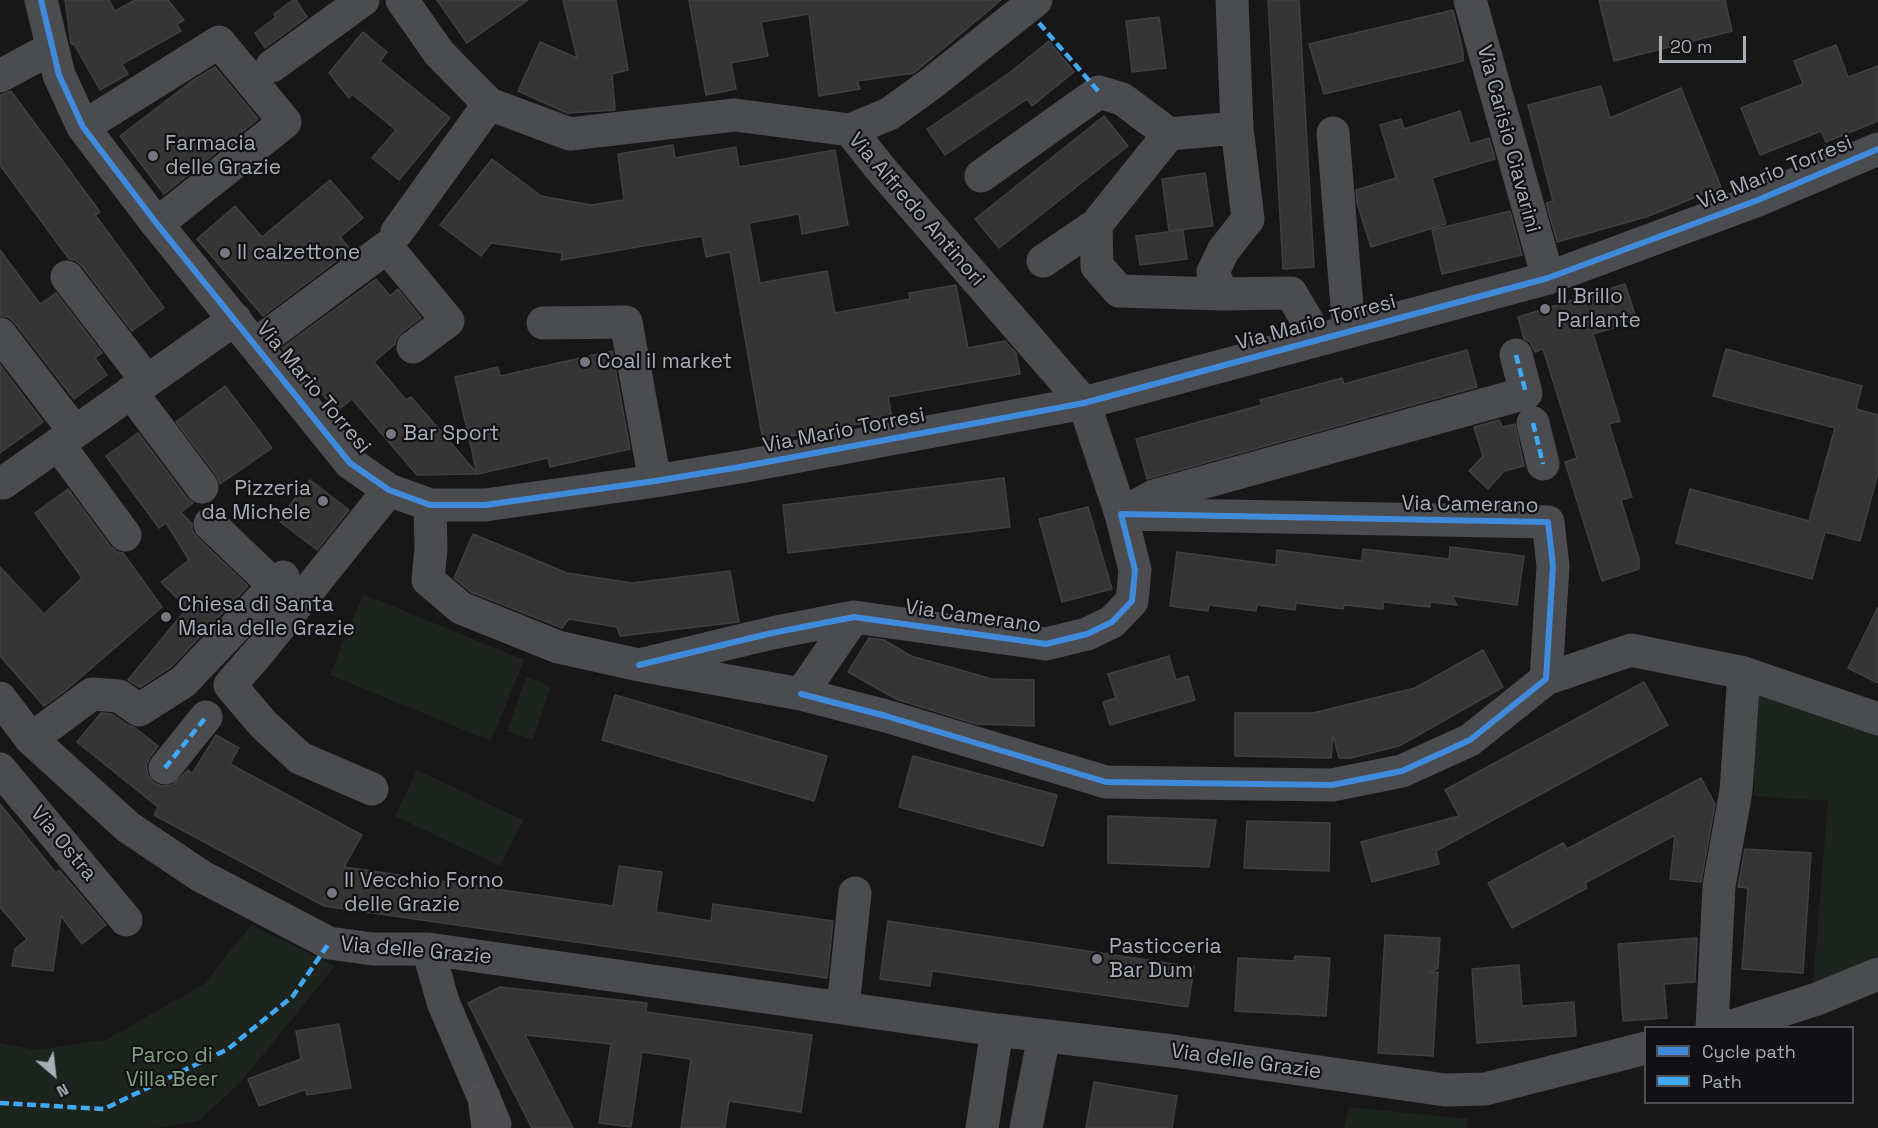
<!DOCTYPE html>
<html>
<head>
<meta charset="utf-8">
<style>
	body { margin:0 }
	#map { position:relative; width:1878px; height:1128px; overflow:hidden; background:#171717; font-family:"Space Grotesk",sans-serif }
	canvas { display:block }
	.legend { position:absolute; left:1644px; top:1026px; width:210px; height:78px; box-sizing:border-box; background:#111113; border:2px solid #4d4f55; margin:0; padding:8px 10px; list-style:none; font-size:18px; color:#a8adb8 }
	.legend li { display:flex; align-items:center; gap:12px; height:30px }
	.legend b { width:30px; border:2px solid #4d4f55 }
	.north { position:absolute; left:24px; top:1044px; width:60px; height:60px; -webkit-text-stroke:4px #111113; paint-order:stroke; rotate:152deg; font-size:16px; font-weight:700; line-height:24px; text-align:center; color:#a8adb8 }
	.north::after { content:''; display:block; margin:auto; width:21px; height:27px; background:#a8adb8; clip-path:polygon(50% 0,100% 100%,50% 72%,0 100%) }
	.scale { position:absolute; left:1659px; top:36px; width:87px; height:27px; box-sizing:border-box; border:3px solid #a8adb8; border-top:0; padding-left:8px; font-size:18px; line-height:21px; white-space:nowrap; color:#a8adb8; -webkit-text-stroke:4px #111113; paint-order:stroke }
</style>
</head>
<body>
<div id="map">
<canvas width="1878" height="1128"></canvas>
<ul class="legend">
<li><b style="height:8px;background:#408adc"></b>Cycle path</li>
<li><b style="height:8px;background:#3fa9f5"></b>Path</li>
</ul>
<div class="north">N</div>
<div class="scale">20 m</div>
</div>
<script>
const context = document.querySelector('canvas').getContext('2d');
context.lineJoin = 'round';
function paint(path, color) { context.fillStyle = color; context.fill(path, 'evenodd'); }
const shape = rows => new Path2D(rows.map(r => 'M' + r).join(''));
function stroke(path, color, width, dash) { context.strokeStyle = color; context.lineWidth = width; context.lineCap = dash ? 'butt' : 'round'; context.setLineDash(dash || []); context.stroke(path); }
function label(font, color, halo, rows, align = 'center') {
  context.font = font + ' "Space Grotesk",sans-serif'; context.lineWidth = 4.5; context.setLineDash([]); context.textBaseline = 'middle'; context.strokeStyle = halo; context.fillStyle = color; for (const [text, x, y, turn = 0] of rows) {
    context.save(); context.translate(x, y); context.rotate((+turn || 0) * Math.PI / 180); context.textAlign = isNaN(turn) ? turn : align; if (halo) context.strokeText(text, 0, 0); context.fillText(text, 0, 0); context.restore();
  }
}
paint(shape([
	[363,594,524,660,491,741,330,675],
	[526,677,551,686,533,740,507,731],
	[1755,687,1878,733,1878,957,1813,983,1828,801,1754,796],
	[417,770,523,820,500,866,395,816],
	[251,925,335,966,240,1083,198,1121,154,1128,0,1128,0,1043,36,1050,106,1040,204,984],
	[1349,1107,1468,1119,1466,1128,1344,1128]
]), '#1d241e');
const building = shape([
	[65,0,109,0,115,11,135,0,168,0,184,20,177,24,181,31,122,64,128,74,100,90,74,44,71,44,65,0],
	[293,0,296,0,307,17,265,48,255,33,276,17,274,14,293,0],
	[437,0,528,0,467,43,437,0],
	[563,0,616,0,628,70,612,74,615,110,567,113,518,91,540,42,577,58,563,0],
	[689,0,1001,0,914,73,857,81,860,89,819,96,809,14,761,22,768,56,731,63,736,89,706,95,689,0],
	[1268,0,1299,0,1314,267,1283,269,1268,0],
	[1599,0,1725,0,1732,31,1614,61,1599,0],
	[1453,10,1463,51,1463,61,1324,94,1309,44,1453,10],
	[1159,17,1166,68,1132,72,1126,21,1159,17],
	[363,32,387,52,380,61,450,118,399,180,372,158,396,130,352,94,349,98,329,73,363,32],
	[1049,41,1074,72,1032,106,1027,99,945,155,927,129,1008,74,1049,41],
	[1836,45,1848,77,1878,66,1878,121,1826,142,1821,131,1760,155,1741,108,1803,84,1794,61,1836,45],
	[215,67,258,119,164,194,120,136,192,81,215,67],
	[1601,86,1610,118,1681,88,1721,187,1646,217,1557,242,1546,203,1553,201,1528,105,1601,86],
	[11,91,100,212,95,215,164,308,132,331,82,266,75,260,69,259,0,165,0,95,11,91],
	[1460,111,1470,144,1489,138,1495,159,1432,178,1446,224,1371,247,1357,203,1356,190,1396,178,1380,125,1401,119,1404,129,1460,111],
	[1104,116,1128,146,999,248,975,219,1104,116],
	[673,145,675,158,736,147,739,167,835,150,848,225,802,234,799,214,749,223,760,283,827,271,835,313,910,299,909,293,956,285,968,348,1005,341,1016,353,1020,374,888,397,892,418,763,441,730,252,706,257,702,236,561,260,562,253,491,243,481,256,440,225,492,159,541,196,591,205,624,200,618,154,673,145],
	[1205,173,1213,226,1169,231,1162,179,1205,173],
	[330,180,363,218,340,237,351,250,263,316,197,239,235,206,262,237,330,180],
	[1510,211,1522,255,1442,274,1432,230,1510,211],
	[1183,230,1187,259,1140,265,1136,236,1183,230],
	[0,250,40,304,56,293,102,353,95,358,107,375,74,399,15,323,8,317,0,316,0,250],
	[376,279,390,296,398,289,421,318,402,332,396,339,395,344,374,362,406,400,411,397,477,473,455,377,498,367,500,376,612,351,630,449,550,467,548,458,478,474,417,475,352,399,337,411,282,348,376,279],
	[1625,284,1637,321,1593,334,1620,421,1609,424,1632,497,1621,500,1639,559,1639,569,1602,581,1565,462,1577,458,1543,349,1535,352,1530,342,1524,339,1518,317,1625,284],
	[1726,349,1862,386,1856,409,1878,415,1878,472,1860,541,1825,532,1812,579,1676,543,1690,489,1809,521,1835,428,1713,396,1726,349],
	[1467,350,1477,387,1147,479,1136,439,1262,405,1260,400,1342,378,1344,384,1467,350],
	[0,365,43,422,0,453,0,365],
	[225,386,272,448,220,484,217,476,176,422,225,386],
	[1499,420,1503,427,1515,424,1524,466,1504,471,1488,489,1469,471,1483,456,1474,427,1499,420],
	[138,433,187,498,193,503,181,512,192,524,192,530,197,537,248,586,171,667,140,687,128,680,187,608,161,582,189,560,166,523,159,528,106,456,138,433],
	[1004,478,1010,527,788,553,783,505,1004,478],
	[310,480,349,510,317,550,278,520,310,480],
	[68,489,110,546,117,552,123,553,162,607,65,691,44,706,0,656,0,567,44,614,82,578,35,513,68,489],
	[1088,507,1112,589,1062,602,1039,519,1088,507],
	[473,534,567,573,632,583,730,571,739,622,620,636,617,627,569,619,562,628,471,592,454,578,473,534],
	[1450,547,1524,556,1517,605,1452,596,1457,605,1430,602,1430,607,1383,602,1383,609,1344,605,1343,609,1296,603,1295,610,1257,605,1256,611,1209,605,1208,611,1170,606,1177,552,1276,565,1277,550,1362,561,1363,549,1449,559,1450,547],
	[1878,607,1878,683,1848,668,1878,607],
	[869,638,884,640,911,656,992,679,1034,680,1034,726,976,724,896,699,848,672,869,638],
	[1483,650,1503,687,1399,746,1351,758,1339,758,1333,735,1331,758,1235,756,1235,713,1313,713,1415,688,1483,650],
	[1169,656,1176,680,1188,676,1195,700,1110,725,1103,702,1116,698,1108,674,1169,656],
	[1644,682,1668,725,1436,851,1439,864,1372,882,1361,842,1459,816,1445,790,1644,682],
	[615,695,827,756,814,801,602,740,615,695],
	[101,713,112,714,128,725,135,728,158,746,150,757,146,766,148,775,154,783,162,786,172,785,188,770,192,774,216,735,239,748,230,764,362,835,344,867,613,906,619,866,662,872,656,912,711,921,713,904,833,921,827,978,324,906,154,815,158,807,77,742,101,713],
	[913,756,1057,795,1043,846,899,807,913,756],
	[1701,778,1715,804,1701,882,1670,879,1675,835,1585,883,1587,888,1512,928,1488,883,1563,843,1567,849,1701,778],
	[0,804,56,873,59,870,106,925,82,944,61,916,53,971,12,966,15,949,27,939,0,907,0,804],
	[1108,816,1216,820,1209,867,1108,863,1108,816],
	[1247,821,1330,823,1329,871,1244,868,1247,821],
	[1745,849,1811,853,1803,973,1742,969,1748,888,1738,887,1745,849],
	[888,921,1194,967,1188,1007,932,971,930,986,880,979,888,921],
	[1385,935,1440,938,1438,968,1429,973,1438,972,1433,1056,1378,1053,1385,935],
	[1697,938,1695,982,1664,984,1667,1018,1623,1021,1618,944,1697,938],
	[1295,956,1330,958,1326,1016,1235,1011,1238,958,1294,961,1295,956],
	[1519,965,1522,1006,1574,1002,1576,1036,1477,1043,1472,969,1519,965],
	[500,987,647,1003,646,1012,812,1035,801,1112,729,1101,725,1128,681,1128,691,1059,642,1052,631,1127,599,1123,611,1044,525,1035,573,1128,532,1128,468,1003,500,987],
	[339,1024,351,1088,307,1095,306,1089,259,1106,248,1079,301,1059,296,1031,339,1024],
	[1094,1082,1177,1096,1172,1128,1086,1128,1094,1082]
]);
paint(building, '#353536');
stroke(building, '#3f4043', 1.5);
stroke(shape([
	[41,0,59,75,83,127,157,224,350,463,389,490,430,505,485,505,655,481,740,467,1084,403,1548,278,1758,200,1878,149],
	[402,0,439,53,489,104,570,134,735,115,850,130,880,168,1084,403,1121,514,1154,496,1526,393,1516,355],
	[1232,0,1237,128,1248,219,1223,251,1213,272,1222,294,1291,293,1318,339],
	[1470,0,1548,278],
	[272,66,363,0],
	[0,76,52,48],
	[83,127,219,42,285,122,157,224],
	[850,130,889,114,932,83,1036,0],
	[1333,133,1349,331],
	[1169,134,1096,225,1097,266,1119,291,1222,294],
	[981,176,1099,92,1122,99,1169,134,1237,128],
	[397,232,489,104],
	[1043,261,1096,225],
	[67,277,147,381],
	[543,323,626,322,655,481],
	[0,334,75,432],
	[255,345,387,247,448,321,413,347],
	[131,392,202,487],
	[1533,423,1543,464],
	[58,444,125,535],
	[0,482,3,483,235,319],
	[430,505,431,549,428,580,461,608,558,647,639,665,801,694,854,617],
	[210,524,275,586],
	[639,665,772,633,854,617,1046,644,1087,634,1112,622,1132,601,1135,570,1121,514,1548,522,1553,566,1546,679,1470,740,1402,771,1332,785,1106,782,886,716,801,694],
	[1546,679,1631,650,1744,673,1878,719],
	[0,698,31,739,128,827,201,876,329,943,373,949,428,949,997,1030,1173,1051,1445,1090,1485,1089,1646,1048],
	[31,739,92,694,119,696,139,710,183,682,283,577],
	[165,768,206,717],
	[0,769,126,920],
	[372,789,300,758,263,724,230,685,259,652,389,490],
	[428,949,443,1002,495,1124],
	[843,1007,855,893],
	[1712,1028,1719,886,1736,791,1744,673],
	[1726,1028,1817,999,1878,974],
	[982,1128,997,1030],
	[1026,1128,1044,1036]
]), '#4b4c50', 33);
stroke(shape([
	[484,1097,488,1128]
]), '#4e4e51', 33);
stroke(shape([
	[1039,23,1099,92],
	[1516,355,1526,393],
	[1533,423,1543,464],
	[165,768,206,717],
	[0,1103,104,1109,228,1049,293,996,329,943]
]), '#3fa9f5', 4.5, [9, 4.5]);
stroke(shape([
	[41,0,59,75,83,127,157,224,350,463,389,490,430,505,485,505,655,481,740,467,1084,403,1548,278,1758,200,1878,149],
	[639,665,772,633,854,617,1046,644,1087,634,1112,622,1132,601,1135,570,1121,514,1548,522,1553,566,1546,679,1470,740,1402,771,1332,785,1106,782,886,716,801,694]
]), '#408adc', 6);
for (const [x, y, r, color] of [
	[153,156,6,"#757880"],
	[225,253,6,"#757880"],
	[1545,309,6,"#757880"],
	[585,362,6,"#757880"],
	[391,434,6,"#757880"],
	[323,501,6,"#757880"],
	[166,617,6,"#757880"],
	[332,893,6,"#757880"],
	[1097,959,6,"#757880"]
]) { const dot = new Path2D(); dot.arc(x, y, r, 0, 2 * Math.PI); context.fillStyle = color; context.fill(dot); stroke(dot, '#111113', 2); }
label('21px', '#a8adb8', '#111113', [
	["Via Carisio Ciavarini",1508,139,75],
	["Via Mario Torresi",1775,173,-22],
	["Via Alfredo Antinori",916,210,49],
	["Via Mario Torresi",1316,323,-15],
	["Via Mario Torresi",313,388,50],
	["Via Mario Torresi",844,431,-11],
	["Via Camerano",1470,505,1],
	["Via Camerano",973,617,8],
	["Via Ostra",63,844,50],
	["Via delle Grazie",416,951,5],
	["Via delle Grazie",1246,1062,8]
]);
label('21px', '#a8adb8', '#111113', [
	["Farmacia",165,144],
	["delle Grazie",165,168],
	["Il calzettone",237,253],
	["Il Brillo",1557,297],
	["Parlante",1557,321],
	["Coal il market",597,362],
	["Bar Sport",403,434],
	["Pizzeria",311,489,"right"],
	["da Michele",311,513,"right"],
	["Chiesa di Santa",178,605],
	["Maria delle Grazie",178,629],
	["Il Vecchio Forno",344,881],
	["delle Grazie",344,905],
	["Pasticceria",1109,947],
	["Bar Dum",1109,971]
], 'left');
label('21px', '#7fa381', '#111113', [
	["Parco di",172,1056],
	["Villa Beer",172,1080]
]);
</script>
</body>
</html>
